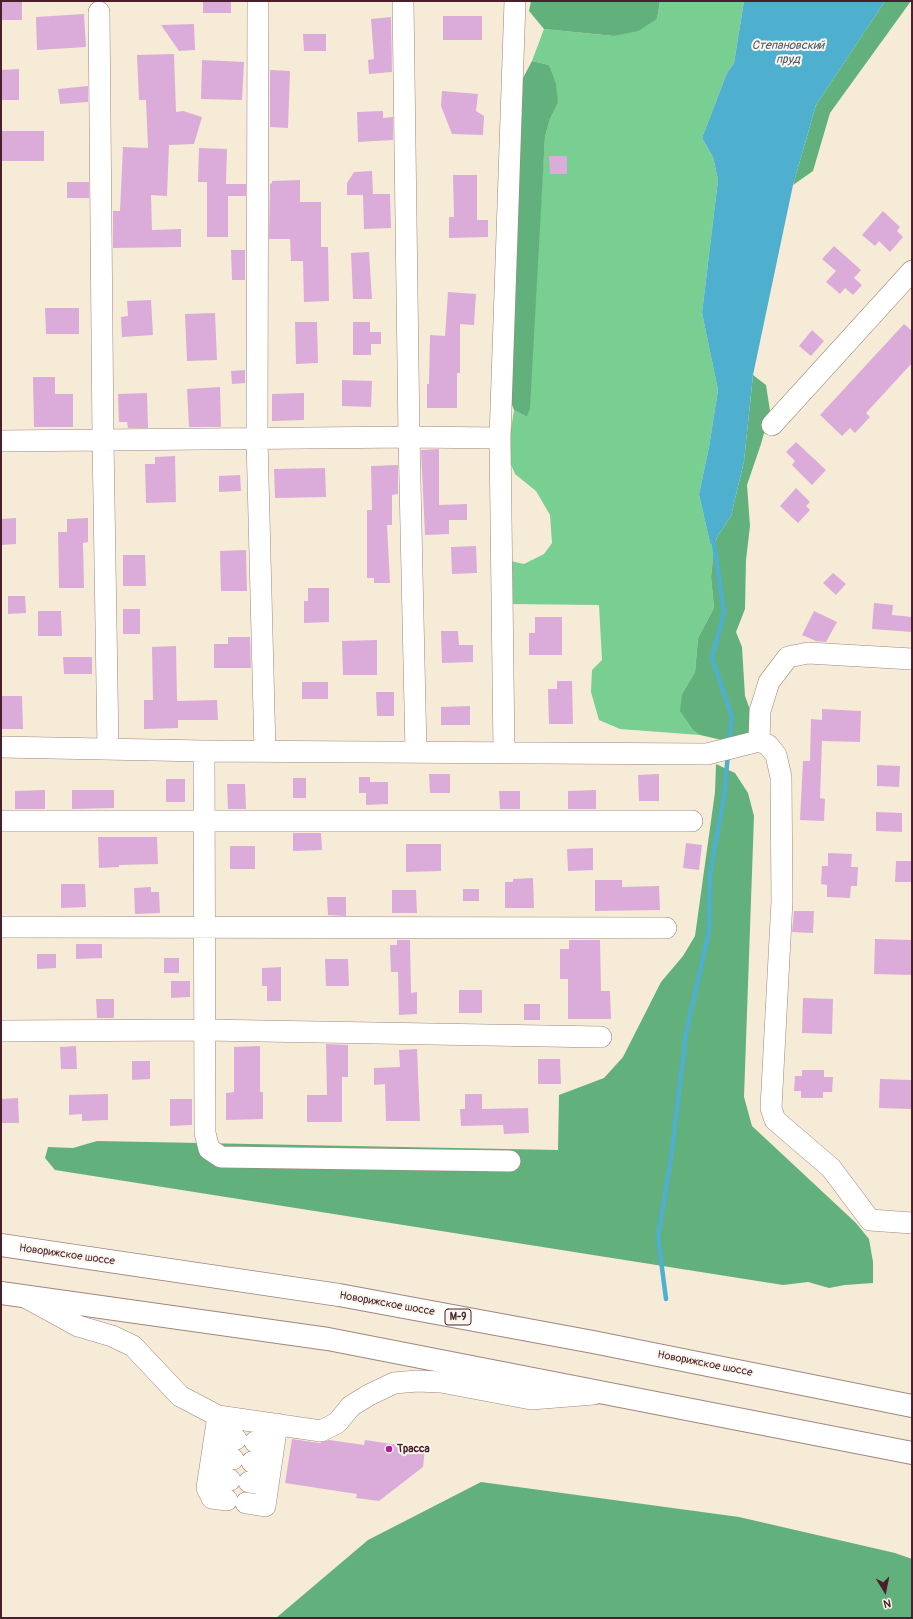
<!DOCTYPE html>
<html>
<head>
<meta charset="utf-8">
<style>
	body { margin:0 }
	#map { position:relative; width:913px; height:1619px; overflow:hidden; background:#f6ebd6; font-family:Pangolin,sans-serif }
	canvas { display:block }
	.frame { position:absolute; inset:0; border:2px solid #4a1f2b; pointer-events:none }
	.north { position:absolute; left:865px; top:1571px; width:40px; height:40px; -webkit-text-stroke:3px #fbf7ec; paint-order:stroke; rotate:170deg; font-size:11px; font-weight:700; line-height:16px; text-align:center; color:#4a1f2b }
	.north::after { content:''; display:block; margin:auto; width:14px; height:18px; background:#4a1f2b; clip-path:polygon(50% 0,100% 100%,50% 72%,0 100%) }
</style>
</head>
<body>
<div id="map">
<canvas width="913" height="1619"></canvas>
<div class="frame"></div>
<div class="north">N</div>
</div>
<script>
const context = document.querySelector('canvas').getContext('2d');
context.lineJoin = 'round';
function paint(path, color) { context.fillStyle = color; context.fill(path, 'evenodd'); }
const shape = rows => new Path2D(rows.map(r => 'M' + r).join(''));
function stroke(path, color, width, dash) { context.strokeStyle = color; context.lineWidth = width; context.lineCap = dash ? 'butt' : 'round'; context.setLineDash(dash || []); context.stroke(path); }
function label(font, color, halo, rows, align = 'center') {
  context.font = font + ' Pangolin,sans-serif'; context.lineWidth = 4; context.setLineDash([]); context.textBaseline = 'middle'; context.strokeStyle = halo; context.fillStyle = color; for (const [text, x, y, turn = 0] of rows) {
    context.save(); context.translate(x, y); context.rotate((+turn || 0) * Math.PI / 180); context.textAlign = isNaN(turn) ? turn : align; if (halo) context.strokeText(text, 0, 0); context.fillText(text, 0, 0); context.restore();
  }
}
paint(shape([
	[660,1,744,1,734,63,727,73,702,138,713,157,718,180,702,313,718,390,709,447,699,494,710,543,714,548,711,577,714,608,698,638,695,672,682,694,694,731,700,735,620,729,599,720,591,692,592,670,602,660,599,605,508,604,506,560,524,564,544,554,552,543,550,515,536,491,515,474,507,455,514,410,527,417,545,137,550,119,558,103,549,65,532,61,544,29,614,36,657,19]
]), '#79ce92');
paint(shape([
	[531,1,660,1,657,19,638,31,614,36,544,29,529,11],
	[885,1,911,1,830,113,813,171,793,185,816,105],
	[532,61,549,65,556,84,558,103,550,119,545,137,530,408,527,417,514,410,507,392,523,78],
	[753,375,766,385,770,411,761,444,747,485,750,526,746,560,745,609,736,632,742,647,745,696,753,718,748,733,726,741,700,735,694,731,680,711,682,694,695,672,698,638,714,608,711,577,714,548,717,537,731,516,744,461],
	[716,764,735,773,748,793,754,816,744,1097,752,1126,856,1223,869,1239,873,1262,873,1283,845,1285,829,1288,808,1282,783,1285,55,1170,45,1158,48,1147,73,1148,97,1141,558,1150,559,1095,604,1078,623,1057,661,982,683,956,695,936,715,792],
	[481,1482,739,1517,895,1553,912,1559,912,1618,276,1618,368,1540]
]), '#62b17c');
paint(shape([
	[744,1,885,1,816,105,793,185,753,375,744,461,731,516,717,537,714,548,710,543,699,494,709,447,718,390,702,313,718,180,713,157,702,138,727,73,734,63]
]), '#4fafce');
stroke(shape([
	[714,543,724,613,712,658,732,717,729,742],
	[666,1299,658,1237,671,1158,686,1033,709,931,710,873,724,797,728,754]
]), '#4fafce', 4.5);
paint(shape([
	[1,1,22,1,22,20,1,20],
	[203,1,231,1,231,13,203,13],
	[84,14,86,47,37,50,36,17],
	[443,16,482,16,482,40,443,40],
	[391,17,392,72,369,74,368,60,374,59,371,19],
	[194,24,195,50,179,51,161,25],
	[303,34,326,34,326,51,304,51],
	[174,54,176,112,183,111,202,117,194,144,169,145,167,196,151,195,152,230,181,229,181,247,113,248,113,211,120,211,123,147,148,148,146,100,139,100,137,55],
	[202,60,244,62,242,100,201,99],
	[19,69,19,100,1,100,1,70],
	[270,70,290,71,288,128,270,127],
	[88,86,88,102,60,104,58,89],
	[442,91,478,94,476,111,484,116,483,135,452,134,441,106],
	[383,111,383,118,393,117,393,140,358,142,357,112],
	[1,131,44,131,44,161,1,161],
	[199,148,227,149,226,184,246,184,246,196,228,196,228,237,207,237,207,182,198,182],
	[549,156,567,156,567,174,550,174],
	[372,171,373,194,390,194,391,228,364,229,363,195,347,195,347,183,354,172],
	[453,175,477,175,477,220,488,220,488,237,449,238,449,217,454,217],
	[300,180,300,202,321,202,321,247,328,247,329,301,304,302,303,261,291,261,290,239,269,239,270,184,272,183,272,181],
	[67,182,89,182,89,198,67,198],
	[883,211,900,227,897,231,903,237,890,252,879,241,875,246,862,235],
	[834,246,861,270,854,278,862,285,853,295,845,288,840,294,826,282,836,271,822,259],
	[231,250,245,250,245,280,232,280],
	[369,252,372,299,353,299,351,253],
	[448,292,476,294,474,325,460,324,460,373,457,373,457,408,427,408,427,384,429,384,430,335,445,336],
	[151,300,153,335,122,337,121,317,128,316,127,301],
	[45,308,79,308,79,334,46,334],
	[215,313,217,360,187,361,185,314],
	[295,322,317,322,318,363,296,364],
	[353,322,370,322,370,332,381,332,381,344,371,344,371,355,353,355],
	[904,324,912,331,912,363,866,413,870,417,855,433,850,428,842,436,820,415],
	[812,330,824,341,811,356,799,346],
	[245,370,245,383,232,384,231,371],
	[33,377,55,377,55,394,73,394,73,427,34,427],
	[342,380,372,381,371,407,342,406],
	[220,387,221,427,189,427,187,389],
	[147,393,148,428,128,428,127,422,119,422,118,394],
	[304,393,304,420,272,421,272,394],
	[796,442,826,470,812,485,792,465,795,461,786,452],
	[439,449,439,505,467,504,467,520,449,520,449,534,425,535,421,450],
	[175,456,176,502,146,503,145,464,155,464,155,457],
	[398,465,398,494,392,495,392,525,387,525,390,583,374,583,374,578,367,578,367,510,372,510,371,466],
	[325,468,326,497,275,498,274,469],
	[240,475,241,491,219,492,219,476],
	[796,488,810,502,806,506,810,510,798,523,780,506],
	[16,518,16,544,1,545,1,519],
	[88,518,88,542,83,543,84,588,59,588,58,532,67,532,67,519],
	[476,546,477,573,452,574,451,547],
	[246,550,247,591,221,591,220,551],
	[123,555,145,555,146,586,123,586],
	[833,573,846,584,836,595,823,583],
	[308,588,329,588,329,622,304,623,304,601,308,601],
	[8,596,25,596,26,613,8,614],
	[874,603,893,605,892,615,912,617,912,632,872,629],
	[123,609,140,609,140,634,123,634],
	[38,611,61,611,62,636,38,636],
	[814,611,837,622,826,642,816,641,802,635],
	[535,617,562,617,562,655,529,655,529,633,535,633],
	[441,631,458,631,459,645,473,645,473,662,442,663],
	[228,637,250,637,251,668,214,668,214,644,228,644],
	[377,640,377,675,343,675,342,641],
	[176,646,177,700,178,701,217,700,218,720,178,720,178,728,144,729,144,700,153,700,152,647],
	[63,657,92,657,92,674,64,674],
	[557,681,572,681,573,724,549,724,548,689,557,689],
	[302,682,328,682,328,699,302,699],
	[376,692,394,692,394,716,377,716],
	[1,696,22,696,23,729,1,729],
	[470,706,470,725,441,725,441,707],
	[822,709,861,711,860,742,822,741,820,798,825,799,824,821,800,820,803,761,810,761,811,719,822,720],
	[877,765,900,766,899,787,877,786],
	[429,774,450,774,450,793,430,793],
	[659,774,659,801,639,801,638,775],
	[359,777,370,777,370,782,388,782,388,804,366,805,366,793,359,793],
	[293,778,306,778,306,798,293,798],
	[166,779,185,779,185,802,166,802],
	[227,784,245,784,246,809,228,809],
	[45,790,45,809,15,809,15,791],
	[72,790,114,790,114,808,72,809],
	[596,790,596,809,568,809,568,791],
	[499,791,520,791,520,809,500,809],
	[876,812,902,813,902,832,876,831],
	[293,833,321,833,322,850,293,851],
	[98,837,157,837,158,864,119,865,119,867,99,868],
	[686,843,702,845,699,870,683,868],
	[406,844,441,844,441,871,406,872],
	[230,846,255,846,255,869,230,869],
	[593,848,593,870,568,871,567,849],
	[828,853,852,854,851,867,858,867,857,886,851,886,850,898,827,897,827,885,821,884,822,866,828,866],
	[896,861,912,861,912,882,895,882],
	[533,878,534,908,505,908,505,882,513,882,513,879],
	[595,880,622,880,622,887,659,886,660,910,595,911],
	[61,884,85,884,86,907,61,908],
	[151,887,151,892,159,892,160,913,135,914,134,888],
	[463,889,479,889,479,901,463,901],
	[392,890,416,890,417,913,392,913],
	[327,897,346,897,346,916,328,915],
	[794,911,814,911,813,933,792,932],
	[875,939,912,940,912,975,874,974],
	[397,940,410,940,411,993,417,992,417,1014,399,1015,398,972,391,972,390,945,397,945],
	[569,940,600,940,601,991,610,991,611,1019,568,1019,568,979,560,979,560,949,569,949],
	[76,944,102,944,102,958,76,959],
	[37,954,56,954,56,968,37,969],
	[164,958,179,958,179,973,164,973],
	[325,959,348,959,349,986,326,986],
	[281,967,281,1001,267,1001,267,986,262,986,262,968],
	[171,981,190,981,190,997,171,998],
	[459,990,482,990,482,1013,459,1013],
	[803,998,833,999,832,1034,802,1033],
	[96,999,114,999,114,1018,97,1018],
	[524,1004,540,1004,540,1020,524,1020],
	[326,1044,348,1045,348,1077,342,1077,342,1122,307,1122,307,1095,327,1095],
	[76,1046,77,1069,61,1069,60,1047],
	[260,1046,260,1092,263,1092,263,1119,226,1120,226,1093,234,1092,234,1047],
	[417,1049,420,1121,386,1121,385,1084,374,1085,374,1068,400,1067,399,1050],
	[538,1059,560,1059,561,1084,538,1084],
	[132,1061,150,1061,150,1079,132,1080],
	[802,1070,824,1070,824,1077,833,1077,832,1092,823,1092,823,1098,801,1098,801,1091,794,1091,795,1076,802,1076],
	[880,1079,912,1080,912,1109,879,1108],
	[108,1094,108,1120,82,1121,82,1114,69,1115,69,1095],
	[465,1094,482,1094,482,1109,528,1108,529,1133,504,1134,503,1125,461,1126,460,1109,465,1109],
	[18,1098,19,1123,1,1123,1,1099],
	[170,1099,192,1099,192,1125,170,1126],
	[292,1439,319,1443,329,1440,364,1445,365,1440,425,1449,423,1467,379,1501,356,1498,357,1494,285,1483]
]), '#dbacd9');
const minor = shape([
	[258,1,257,439,265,751],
	[403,1,409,437,416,752],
	[99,12,103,439,108,748],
	[772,425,912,271],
	[1,441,409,437,500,438],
	[759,741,768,745,776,755,781,777,782,901,771,1108,775,1120,831,1168,870,1220,912,1223],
	[1,747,204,751,707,754,759,741,760,711,769,682,788,657,808,653,912,659],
	[204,751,205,1133,209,1149,221,1157,510,1161],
	[504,752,500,438,515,1],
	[1,821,692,821],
	[1,927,666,928],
	[1,1031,205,1030,601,1037],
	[27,1298,78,1326,112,1336,133,1346,180,1396,218,1416,321,1431,337,1423,351,1406,369,1395,394,1383,417,1381,441,1382,531,1399,594,1394],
	[218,1416,207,1488,212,1498,227,1500],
	[215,1436,236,1439],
	[255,1442,274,1445],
	[212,1456,233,1459],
	[252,1462,271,1465],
	[209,1477,230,1480],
	[249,1482,268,1485],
	[246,1503,265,1506,277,1424]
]);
const highway = shape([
	[1,1245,339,1295,593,1342,912,1406],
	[1,1293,328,1339,912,1453]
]);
stroke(minor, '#a08580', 22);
stroke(highway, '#a08580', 24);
stroke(minor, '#fff', 21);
stroke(highway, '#fff', 22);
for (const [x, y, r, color] of [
	[389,1449,4,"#b5179e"]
]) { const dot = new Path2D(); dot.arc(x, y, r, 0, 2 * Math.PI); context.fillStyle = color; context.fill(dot); stroke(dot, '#fbf7ec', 1.5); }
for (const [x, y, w] of [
	[458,1317,26]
]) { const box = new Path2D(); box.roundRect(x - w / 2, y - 8, w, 16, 3); context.fillStyle = '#fbf7ec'; context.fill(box); stroke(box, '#4a1f2b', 1); }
label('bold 10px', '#4a1f2b', null, [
	["М-9",458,1317]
]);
label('11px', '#4a1f2b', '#fbf7ec', [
	["Новорижское шоссе",67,1255,8],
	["Новорижское шоссе",387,1304,10],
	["Новорижское шоссе",705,1364,11]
]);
label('bold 11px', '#4a1f2b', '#fbf7ec', [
	["Трасса",397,1449]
], 'left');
label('italic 12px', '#4c596c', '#fbf7ec', [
	["Степановский",788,46],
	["пруд",788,60]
]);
</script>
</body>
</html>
